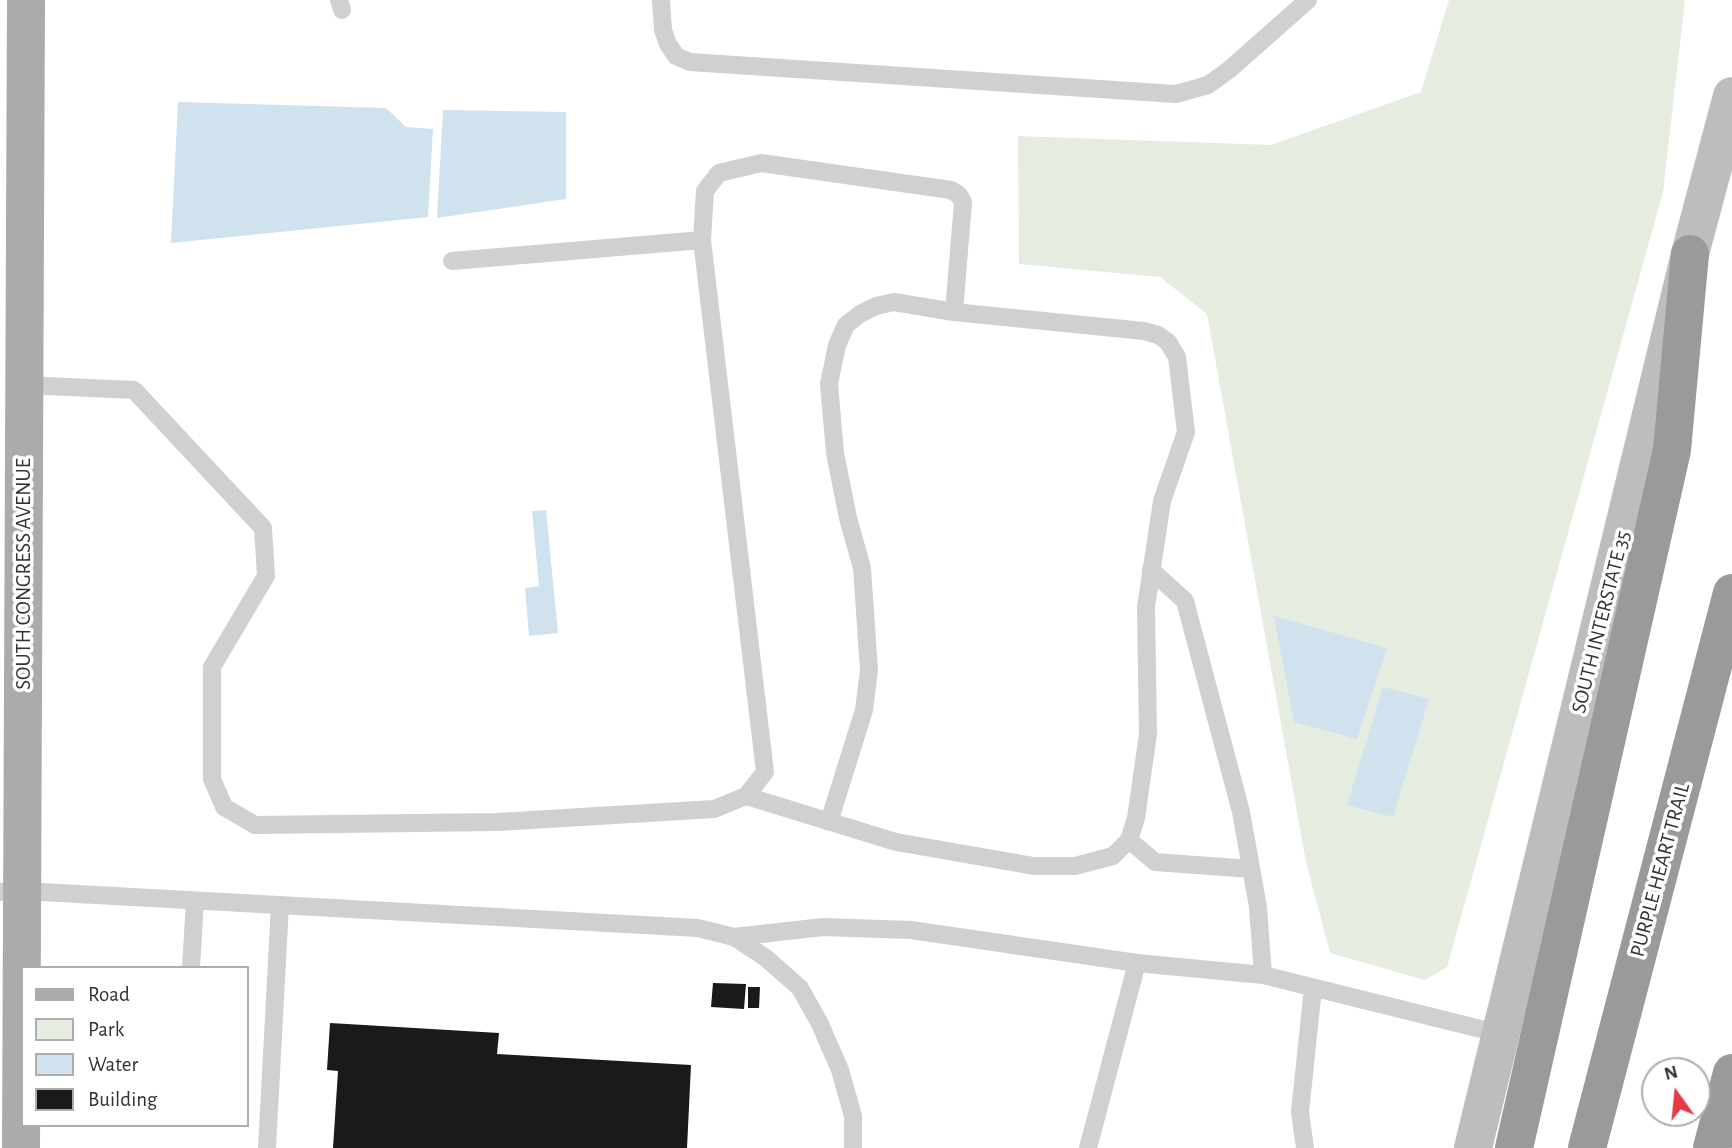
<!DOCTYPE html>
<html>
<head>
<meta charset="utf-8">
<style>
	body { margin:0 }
	#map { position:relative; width:1732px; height:1148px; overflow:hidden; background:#fff; font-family:"Alegreya Sans",sans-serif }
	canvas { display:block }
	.legend { position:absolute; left:21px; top:966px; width:228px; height:161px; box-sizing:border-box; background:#fff; border:2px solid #adadad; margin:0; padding:9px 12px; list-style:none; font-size:21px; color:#333 }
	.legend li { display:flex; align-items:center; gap:14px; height:35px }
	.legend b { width:35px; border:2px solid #adadad }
	.north { position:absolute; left:1641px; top:1057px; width:70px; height:70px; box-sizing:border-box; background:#fff; border:2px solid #adadad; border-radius:50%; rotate:345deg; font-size:19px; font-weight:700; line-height:28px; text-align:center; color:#333 }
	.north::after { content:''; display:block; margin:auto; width:24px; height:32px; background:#e63946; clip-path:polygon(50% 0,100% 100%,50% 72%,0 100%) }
</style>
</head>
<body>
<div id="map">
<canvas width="1732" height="1148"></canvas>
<ul class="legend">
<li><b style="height:9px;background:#ababab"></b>Road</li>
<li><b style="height:19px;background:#e6ecdf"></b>Park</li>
<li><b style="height:19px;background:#cfe2ee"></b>Water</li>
<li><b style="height:19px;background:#1a1a1a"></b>Building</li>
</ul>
<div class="north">N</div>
</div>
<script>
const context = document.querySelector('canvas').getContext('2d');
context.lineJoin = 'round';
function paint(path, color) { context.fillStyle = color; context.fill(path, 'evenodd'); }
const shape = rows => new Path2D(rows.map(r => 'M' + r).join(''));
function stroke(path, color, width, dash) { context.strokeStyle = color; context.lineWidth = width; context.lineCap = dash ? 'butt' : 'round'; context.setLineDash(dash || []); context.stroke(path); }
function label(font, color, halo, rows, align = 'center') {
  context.font = font + ' "Alegreya Sans",sans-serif'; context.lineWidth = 7; context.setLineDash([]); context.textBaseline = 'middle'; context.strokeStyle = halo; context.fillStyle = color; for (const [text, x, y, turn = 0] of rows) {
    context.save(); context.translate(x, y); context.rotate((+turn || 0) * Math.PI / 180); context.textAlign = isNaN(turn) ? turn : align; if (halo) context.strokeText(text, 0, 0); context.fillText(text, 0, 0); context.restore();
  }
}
paint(shape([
	[1449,0,1685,0,1663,192,1447,967,1425,980,1330,953,1306,862,1207,314,1160,277,1019,264,1018,136,1271,145,1421,92]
]), '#e6ecdf');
paint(shape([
	[178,102,386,108,406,127,433,129,428,217,171,243],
	[443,110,566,112,566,199,437,218],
	[546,510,558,633,529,636,525,588,539,586,532,511],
	[1274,616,1387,648,1357,739,1294,722],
	[1383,687,1429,699,1393,817,1347,805]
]), '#cfe2ee');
paint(shape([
	[713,983,746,984,744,1009,711,1007],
	[748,987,760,987,759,1008,748,1008],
	[330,1023,499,1033,497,1054,691,1065,687,1148,333,1148,338,1071,327,1070]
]), '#1a1a1a');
stroke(shape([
	[339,0,342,10],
	[661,0,663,30,668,44,676,56,690,62,1176,94,1208,85,1230,69,1308,0],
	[702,240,705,191,719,173,761,163,951,190,959,195,963,202,954,312,1144,331,1158,335,1168,342,1177,357,1186,432,1162,501,1146,607,1148,734,1136,818,1129,840,1113,856,1075,866,1034,866,896,842,746,796],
	[25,385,134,390,263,528,266,576,212,667,212,779,224,807,255,825,498,822,714,809,746,796,765,772,702,240,452,261],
	[1151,570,1185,601,1241,812,1258,907,1263,975],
	[829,822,864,710,869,670,862,568,848,518,835,453,829,384,837,345,846,325,860,314,876,306,894,302,954,312],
	[1129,840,1155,862,1251,869],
	[0,892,23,891,698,928,734,937,766,958,800,988,820,1024,840,1070,853,1116,853,1148],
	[734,937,823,927,911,930,1137,963,1263,975,1501,1034],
	[191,968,195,901],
	[267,1148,280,905],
	[1088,1148,1137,963],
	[1305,1148,1300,1112,1313,988]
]), '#d0d0d0', 18);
stroke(shape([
	[1473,1148,1690,254,1732,96]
]), '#bdbdbd', 38);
stroke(shape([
	[21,1148,26,0]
]), '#ababab', 38);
stroke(shape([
	[1514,1148,1672,450,1690,254],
	[1587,1148,1732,593],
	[1712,1148,1732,1073]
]), '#9a9a9a', 38);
label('21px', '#333', '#fff', [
	["SOUTH CONGRESS AVENUE",24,574,-90],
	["SOUTH INTERSTATE 35",1601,622,-76],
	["PURPLE HEART TRAIL",1660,870,-75]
]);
</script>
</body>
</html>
